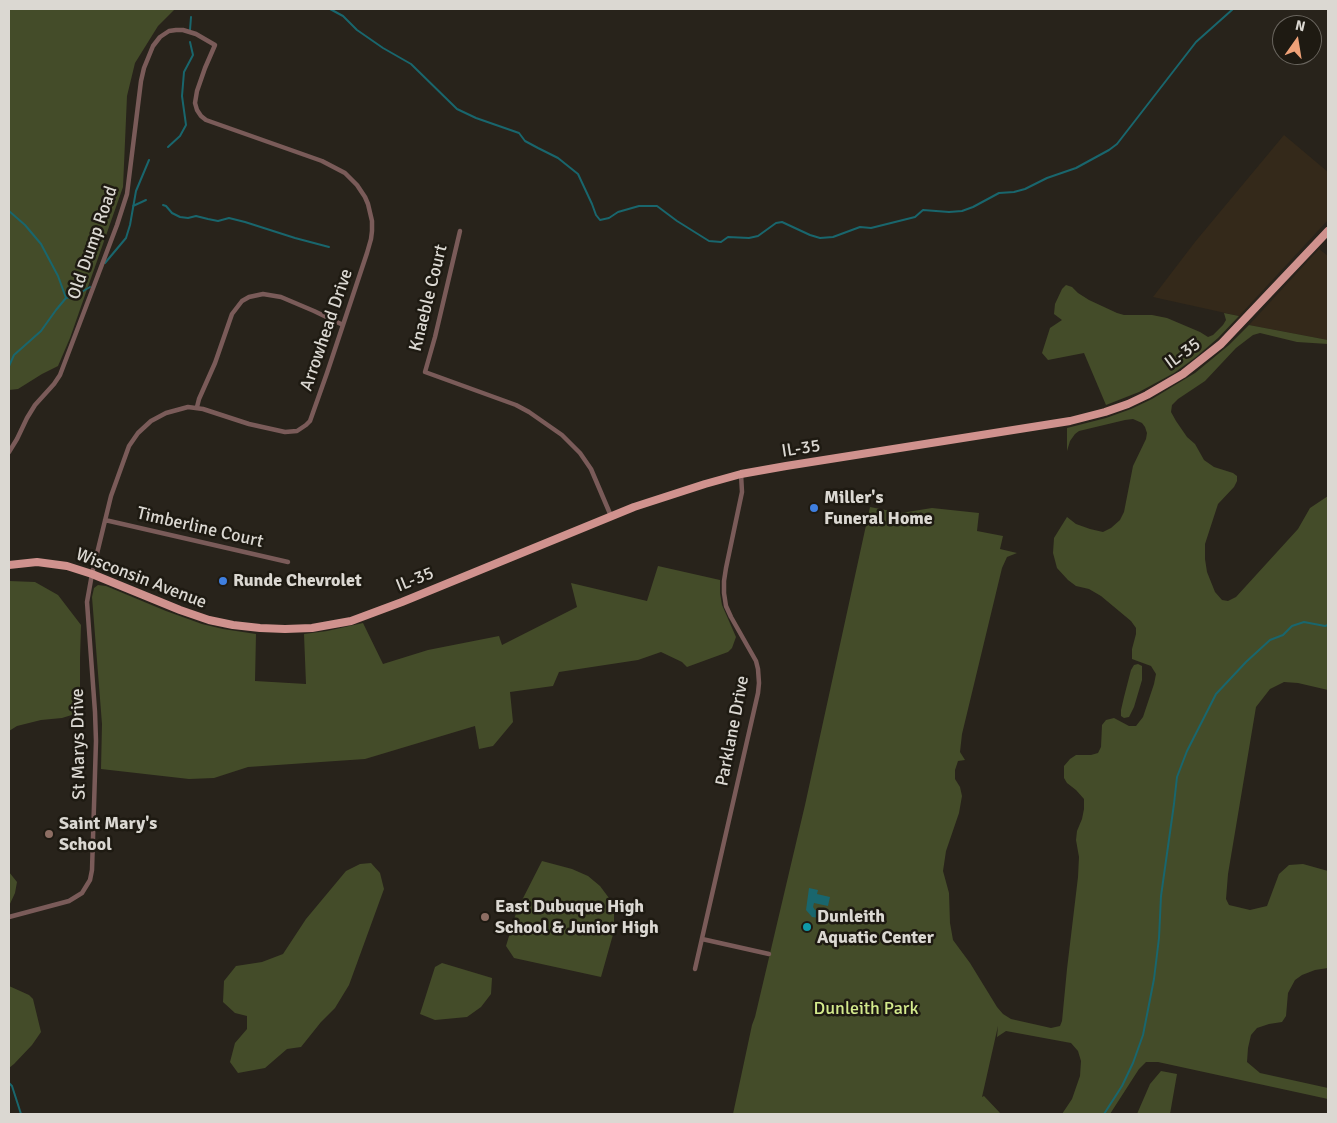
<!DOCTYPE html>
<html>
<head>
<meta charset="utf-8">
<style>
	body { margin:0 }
	#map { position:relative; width:1337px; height:1123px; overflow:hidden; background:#28231b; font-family:Signika,sans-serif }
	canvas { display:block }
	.frame { position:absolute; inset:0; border:10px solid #dbd8d2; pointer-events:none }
	.north { position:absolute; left:1272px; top:15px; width:50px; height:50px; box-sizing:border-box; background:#1e1a12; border:1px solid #6a665f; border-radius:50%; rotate:13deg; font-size:14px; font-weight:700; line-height:20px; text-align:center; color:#dbd8d2 }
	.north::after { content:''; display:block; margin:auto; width:18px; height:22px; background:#f0a278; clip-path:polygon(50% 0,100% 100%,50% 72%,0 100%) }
</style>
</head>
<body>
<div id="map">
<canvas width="1337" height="1123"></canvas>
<div class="frame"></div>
<div class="north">N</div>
</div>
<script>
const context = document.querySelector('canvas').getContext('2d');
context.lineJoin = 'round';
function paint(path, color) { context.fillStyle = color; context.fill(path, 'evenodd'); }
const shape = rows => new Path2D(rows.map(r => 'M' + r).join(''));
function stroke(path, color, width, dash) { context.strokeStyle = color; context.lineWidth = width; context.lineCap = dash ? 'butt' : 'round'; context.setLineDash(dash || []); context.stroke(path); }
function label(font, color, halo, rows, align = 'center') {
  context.font = font + ' Signika,sans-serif'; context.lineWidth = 5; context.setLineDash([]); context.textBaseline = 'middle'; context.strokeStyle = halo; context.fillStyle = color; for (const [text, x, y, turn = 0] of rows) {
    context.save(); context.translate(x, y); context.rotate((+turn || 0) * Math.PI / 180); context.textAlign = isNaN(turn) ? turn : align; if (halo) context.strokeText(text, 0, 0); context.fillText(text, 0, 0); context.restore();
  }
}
paint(shape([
	[1284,135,1328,172,1328,220,1239,316,1153,297,1195,242],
	[1319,249,1328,256,1328,340,1249,325]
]), '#34291a');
paint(shape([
	[9,9,175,9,158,26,135,63,127,96,123,187,70,338,58,366,42,374,18,389,9,390],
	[1066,285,1072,287,1078,293,1089,300,1117,313,1124,315,1152,315,1167,318,1200,332,1208,337,1213,335,1223,325,1226,320,1224,313,1239,316,1218,338,1196,357,1174,373,1139,392,1106,405,1084,353,1048,360,1042,353,1050,328,1062,320,1054,314,1055,304,1062,289],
	[1249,325,1328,340,1328,344,1297,342,1260,333,1253,335,1236,348,1205,381,1178,399,1172,405,1171,412,1176,421,1187,437,1195,444,1204,460,1214,467,1233,473,1237,476,1237,481,1234,487,1218,504,1205,544,1205,559,1207,572,1215,592,1222,600,1228,601,1236,597,1298,529,1310,508,1328,496,1328,690,1298,683,1284,682,1270,689,1256,707,1228,874,1226,899,1229,905,1250,910,1267,906,1279,874,1289,865,1303,864,1328,871,1328,968,1315,970,1302,975,1295,980,1288,993,1286,1016,1282,1022,1269,1024,1257,1028,1251,1035,1248,1048,1247,1062,1260,1073,1328,1088,1328,1099,1158,1062,1146,1062,1139,1069,1110,1114,1062,1114,1072,1099,1080,1076,1081,1061,1078,1051,1071,1043,1006,1031,997,1037,998,1026,982,1097,984,1096,1001,1114,733,1114,752,1025,755,1017,805,805,870,507,901,513,932,508,979,513,977,531,1003,536,1000,549,1017,553,1007,557,1002,568,962,734,960,752,965,760,958,761,955,770,955,779,960,787,962,796,959,813,946,851,943,871,949,893,950,923,953,940,970,963,997,1007,1003,1014,1011,1019,1051,1028,1060,1026,1062,1021,1067,969,1078,877,1079,857,1076,840,1077,831,1082,819,1084,809,1084,799,1076,790,1067,783,1064,778,1064,766,1070,759,1076,755,1091,755,1098,753,1101,747,1102,725,1106,720,1114,718,1129,726,1136,726,1143,717,1154,684,1156,674,1151,666,1132,659,1132,649,1136,634,1136,628,1131,621,1101,596,1089,589,1076,586,1068,580,1057,568,1053,553,1054,538,1067,517,1076,524,1090,529,1103,532,1111,528,1120,520,1124,512,1133,466,1146,439,1147,433,1145,427,1142,423,1133,419,1125,420,1079,431,1075,434,1070,441,1067,451,1067,428,1106,418,1131,409,1152,399,1195,373,1229,345],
	[658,566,720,580,720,593,722,605,736,637,732,648,728,652,687,667,682,662,661,652,638,660,559,672,553,686,510,692,513,722,493,746,479,749,475,726,365,759,248,767,214,778,189,779,101,769,102,724,92,597,94,588,98,585,106,586,166,611,202,624,223,629,256,634,255,681,306,684,304,634,327,631,363,623,383,664,428,650,499,636,502,645,577,607,571,583,647,601],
	[9,581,35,582,58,595,81,625,80,658,80,704,75,714,62,718,41,720,17,726,9,731],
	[1138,664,1142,666,1142,680,1134,707,1129,717,1124,718,1121,716,1121,710,1124,697,1131,670,1134,665],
	[542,861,572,869,588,876,600,886,609,898,614,914,614,931,601,977,514,958,506,946,517,910],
	[371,863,380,873,384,889,349,985,335,1008,321,1022,301,1047,287,1049,265,1068,238,1073,230,1062,235,1043,247,1029,247,1016,235,1013,223,1002,224,981,236,966,262,962,283,954,306,919,346,871,360,864],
	[9,872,17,882,15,893,9,906],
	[442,963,492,978,491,994,481,1007,467,1017,435,1020,420,1014,435,967],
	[9,986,29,995,33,999,41,1032,32,1045,14,1064,9,1068],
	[1161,1071,1177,1074,1170,1114,1137,1114,1150,1084]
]), '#444c29');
paint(shape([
	[809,888,818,890,817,894,830,897,828,906,814,903,813,907,815,910,819,910,820,908,827,909,825,914,820,918,812,917,806,910]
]), '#19666d');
stroke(shape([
	[330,9,343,16,357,30,383,48,411,64,457,109,476,118,519,133,525,141,538,148,558,158,578,174,592,204,596,215,600,220,609,218,618,212,639,206,657,206,677,221,709,241,721,242,728,237,749,238,758,236,776,223,782,222,810,235,820,238,833,237,860,227,871,228,915,217,923,210,949,212,962,211,973,207,999,193,1014,192,1025,189,1047,178,1076,168,1109,150,1117,144,1196,42,1233,9],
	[190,30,191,17],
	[168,147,180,136,186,125,182,96,184,72,193,55,190,42],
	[163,205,166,206,172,213,180,217,188,218,196,216,208,219,218,221,229,218,245,222,295,238,329,247],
	[133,206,146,200],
	[9,211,25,225,41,244,58,276,66,298],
	[105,263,126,238,130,225,136,191,149,160],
	[9,366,14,355,41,331,56,310,66,298,73,297,90,287],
	[9,1083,12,1086,21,1114],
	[1104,1114,1122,1086,1133,1063,1143,1035,1154,979,1159,938,1161,896,1174,804,1177,777,1187,751,1216,694,1246,662,1270,640,1283,635,1292,626,1304,622,1325,626,1328,625]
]), '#19666d', 2);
stroke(shape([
	[460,231,435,337,425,372,516,405,529,412,562,435,580,453,591,469,611,516],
	[197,407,199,399,215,363,232,314,242,301,249,297,263,294,281,297,314,311,343,325],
	[9,452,17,439,27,418,35,405,54,384,60,375,117,225,127,194,141,81,144,68,153,46,160,37,169,31,176,30,183,30,196,34,215,45,205,68,197,91,195,103,197,110,201,116,206,120,322,161,345,173,357,185,365,197,368,204,372,221,372,231,371,239,367,253,327,373,310,421,306,425,297,431,285,432,249,424,203,409,188,407,166,413,151,421,138,433,129,446,111,496,92,574,87,602,95,712,96,741,92,870,90,880,82,893,69,901,9,917],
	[105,520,288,562],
	[702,939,769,954],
	[695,969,758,693,759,683,758,669,756,661,731,617,726,606,724,593,724,581,726,568,742,492,741,474]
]), '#7a5b59', 4.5);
stroke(shape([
	[9,565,37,562,67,566,92,574,180,610,209,620,233,625,260,628,285,629,312,628,351,621,402,602,634,507,705,484,741,474,786,466,1070,421,1105,412,1128,404,1147,395,1183,374,1221,344,1328,231]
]), '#d0928e', 8);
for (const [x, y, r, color] of [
	[814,508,5,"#3f7fe0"],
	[223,581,5,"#3f7fe0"],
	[49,834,5,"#8d6e63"],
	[485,917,5,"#8d6e63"],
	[807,927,5,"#0f9aa8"]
]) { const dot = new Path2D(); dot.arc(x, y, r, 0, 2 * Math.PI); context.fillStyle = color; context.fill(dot); stroke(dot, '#1e1a12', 2); }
label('18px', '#dbd8d2', '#1e1a12', [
	["Old Dump Road",93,243,-71],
	["Knaeble Court",429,298,-76],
	["Arrowhead Drive",327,330,-71],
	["IL-35",1183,354,-36],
	["IL-35",801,449,-9],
	["Timberline Court",200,528,13],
	["Wisconsin Avenue",141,579,21],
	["IL-35",415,580,-22],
	["Parklane Drive",733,731,-79],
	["St Marys Drive",79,744,-91]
]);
label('bold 18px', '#dbd8d2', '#1e1a12', [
	["Miller's",824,498],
	["Funeral Home",824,519],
	["Runde Chevrolet",233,581],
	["Saint Mary's",59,824],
	["School",59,845],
	["East Dubuque High",495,907],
	["School & Junior High",495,928],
	["Dunleith",817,917],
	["Aquatic Center",817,938]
], 'left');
label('18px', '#d4ea8d', '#1e1a12', [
	["Dunleith Park",866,1009]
]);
</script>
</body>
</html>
